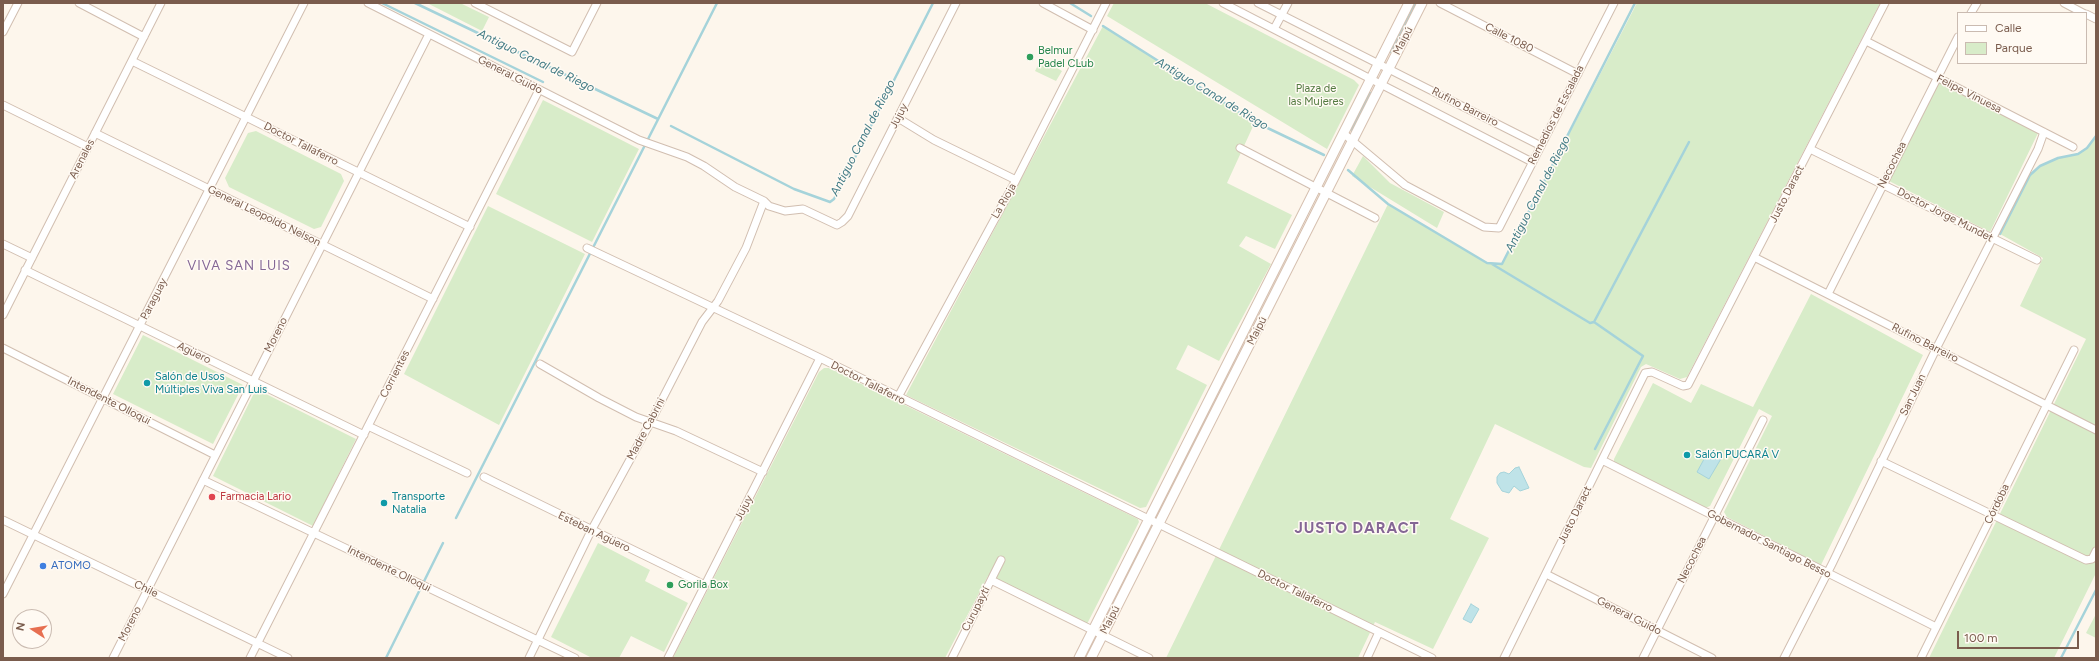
<!DOCTYPE html>
<html>
<head>
<meta charset="utf-8">
<style>
	body { margin:0 }
	#map { position:relative; width:2099px; height:661px; overflow:hidden; background:#fdf6ec; font-family:Figtree,sans-serif }
	canvas { display:block }
	.frame { position:absolute; inset:0; border:4px solid #7a5c4d; pointer-events:none }
	.legend { position:absolute; left:1957px; top:12px; width:130px; height:52px; box-sizing:border-box; background:#fffaf3; border:1px solid #cabbb1; margin:0; padding:5px 7px; list-style:none; font-size:12px; color:#7a5c4d }
	.legend li { display:flex; align-items:center; gap:8px; height:20px }
	.legend b { width:20px; border:1px solid #cabbb1 }
	.north { position:absolute; left:12px; top:609px; width:40px; height:40px; box-sizing:border-box; background:#fffaf3; border:1px solid #cabbb1; border-radius:50%; rotate:282deg; font-size:11px; font-weight:700; line-height:16px; text-align:center; color:#7a5c4d }
	.north::after { content:''; display:block; margin:auto; width:14px; height:18px; background:#e76f51; clip-path:polygon(50% 0,100% 100%,50% 72%,0 100%) }
	.scale { position:absolute; left:1957px; top:631px; width:122px; height:18px; box-sizing:border-box; border:2px solid #7a5c4d; border-top:0; padding-left:5px; font-size:12px; line-height:14px; white-space:nowrap; color:#7a5c4d; -webkit-text-stroke:3px #fffaf3; paint-order:stroke }
</style>
</head>
<body>
<div id="map">
<canvas width="2099" height="661"></canvas>
<div class="frame"></div>
<ul class="legend">
<li><b style="height:5px;background:#fff"></b>Calle</li>
<li><b style="height:11px;background:#d8ecc9"></b>Parque</li>
</ul>
<div class="north">N</div>
<div class="scale">100 m</div>
</div>
<script>
const context = document.querySelector('canvas').getContext('2d');
context.lineJoin = 'round';
function paint(path, color) { context.fillStyle = color; context.fill(path, 'evenodd'); }
const shape = rows => new Path2D(rows.map(r => 'M' + r).join(''));
function stroke(path, color, width, dash) { context.strokeStyle = color; context.lineWidth = width; context.lineCap = dash ? 'butt' : 'round'; context.setLineDash(dash || []); context.stroke(path); }
function label(font, color, halo, rows, align = 'center') {
  context.font = font + ' Figtree,sans-serif'; context.lineWidth = 3; context.setLineDash([]); context.textBaseline = 'middle'; context.strokeStyle = halo; context.fillStyle = color; for (const [text, x, y, turn = 0] of rows) {
    context.save(); context.translate(x, y); context.rotate((+turn || 0) * Math.PI / 180); context.textAlign = isNaN(turn) ? turn : align; if (halo) context.strokeText(text, 0, 0); context.fillText(text, 0, 0); context.restore();
  }
}
paint(shape([
	[427,3,460,3,489,17,482,31],
	[1114,3,1205,3,1354,80,1359,85,1327,149,1107,16],
	[1637,3,1880,3,1687,377,1680,379,1646,364,1641,367,1591,468,1584,467,1495,424,1450,519,1489,538,1433,649,1375,622,1358,658,1166,658,1388,204,1487,263,1502,264],
	[1103,26,1255,122,1227,183,1292,215,1275,249,1246,236,1239,246,1271,264,1219,361,1188,345,1176,369,1207,385,1146,507,1140,508,906,395],
	[1041,59,1062,71,1056,81,1035,71],
	[1938,81,2038,133,1990,232,1889,181],
	[543,100,639,149,592,242,496,194],
	[256,131,341,174,344,181,321,227,314,229,229,187,225,178,248,133],
	[2096,136,2096,573,2054,658,1929,658,2086,339,2020,306,2043,258,2000,234,2030,175,2040,166,2058,158,2078,154,2087,148],
	[1363,156,1390,183,1444,212,1437,228,1352,176],
	[488,206,585,254,499,425,404,374],
	[1811,294,1923,355,1821,565,1727,517,1724,512,1772,416,1759,409,1710,506,1705,508,1614,462,1614,459,1653,383,1691,403,1701,384,1753,407],
	[143,335,243,385,213,444,113,394],
	[824,368,829,368,1138,519,1139,522,1087,624,988,576,945,658,673,658,819,372],
	[256,389,356,439,313,526,213,476],
	[598,543,650,570,645,581,688,603,664,652,631,636,619,658,592,658,551,637],
	[2096,614,2096,638,2086,633]
]), '#d8ecc9');
const water = shape([
	[1709,450,1722,457,1709,479,1697,472,1709,450],
	[1519,467,1529,488,1520,491,1514,486,1509,493,1502,491,1497,483,1497,477,1500,473,1504,472,1509,474,1515,468,1519,467],
	[1471,604,1479,609,1471,623,1463,619,1471,604]
]);
paint(water, '#bfe3e8');
stroke(water, '#a5d3da', 1);
stroke(shape([
	[382,3,543,82],
	[415,3,658,119],
	[1070,3,1091,16],
	[1103,26,1255,122,1324,155],
	[1391,52,1416,3],
	[671,126,794,189,830,202,834,199,933,3],
	[1352,130,1370,93],
	[1348,170,1388,204,1487,263,1502,264,1635,3],
	[2000,234,2030,175,2040,166,2058,158,2078,154,2087,148,2096,136],
	[1492,264,1590,323,1594,322,1643,356,1595,449],
	[1594,322,1689,142],
	[456,518,717,3],
	[386,658,443,543],
	[2061,658,2096,590]
]), '#a5d3da', 2.5);
const street = shape([
	[79,3,144,37],
	[368,3,639,140,687,157,704,166,735,187,764,201,769,206,785,211,803,209,837,225,842,222,848,216,956,3],
	[475,3,572,52,597,3],
	[1043,3,1093,30],
	[1223,3,1532,162],
	[1258,3,1541,146],
	[1440,3,1578,74],
	[2064,3,2083,13],
	[1971,13,1977,3],
	[2086,14,2096,19],
	[1274,29,1288,3],
	[3,32,18,3],
	[1866,41,2073,147],
	[132,61,470,227],
	[3,105,88,147],
	[898,118,934,140,1016,180],
	[95,133,433,299],
	[1343,133,1405,185,1484,227,1499,228,1614,3],
	[1240,148,1375,218],
	[1810,149,2037,260],
	[3,244,32,258],
	[587,248,820,358,1432,658],
	[1754,257,2096,430],
	[25,270,364,435],
	[1828,294,1958,37],
	[3,315,161,3],
	[3,348,215,455],
	[540,364,599,398,636,417,676,431,763,472],
	[898,397,1016,180,1106,3],
	[368,426,467,473],
	[1602,460,1936,627],
	[1881,461,2086,560,2092,559,2096,551],
	[484,477,705,585],
	[203,480,575,658],
	[3,520,288,658],
	[1546,574,1712,658],
	[991,580,1149,658],
	[3,594,304,3],
	[113,658,429,34],
	[250,658,539,90],
	[529,658,591,531,650,423,702,322,718,301,746,248,764,201],
	[668,658,820,358],
	[952,658,1001,560],
	[1367,658,1379,632],
	[1504,658,1645,373,1652,372,1683,386,1688,385,1885,3],
	[1643,658,1763,420],
	[1784,658,1832,564,1936,349,2038,149,2044,132],
	[1921,658,2074,350]
]);
const secondary = shape([
	[1079,658,1409,3],
	[1091,658,1422,3]
]);
stroke(street, '#d1beb0', 9);
stroke(secondary, '#d6c0b0', 11);
stroke(street, '#fff', 7);
stroke(secondary, '#fff', 9);
for (const [x, y, r, color] of [
	[1030,57,4,"#2e9e5b"],
	[147,383,4,"#0f9aa8"],
	[1687,455,4,"#0f9aa8"],
	[212,497,4,"#e0444e"],
	[384,503,4,"#0f9aa8"],
	[43,566,4,"#3f7fe0"],
	[670,585,4,"#2e9e5b"]
]) { const dot = new Path2D(); dot.arc(x, y, r, 0, 2 * Math.PI); context.fillStyle = color; context.fill(dot); stroke(dot, '#fffaf3', 1.5); }
label('11px', '#7a5c4d', '#fffaf3', [
	["Calle 1080",1509,38,27],
	["Maipú",1403,41,-63],
	["General Guido",510,75,27],
	["Felipe Vinuesa",1969,94,27],
	["Rufino Barreiro",1465,107,27],
	["Remedios de Escalada",1556,115,-63],
	["Jujuy",899,116,-63],
	["Doctor Tallaferro",301,144,27],
	["Arenales",82,159,-63],
	["Necochea",1892,165,-63],
	["Justo Daract",1787,194,-63],
	["La Rioja",1004,201,-60],
	["Doctor Jorge Mundet",1945,215,27],
	["General Leopoldo Nelson",264,216,26],
	["Paraguay",154,299,-63],
	["Maipú",1257,331,-63],
	["Moreno",276,335,-63],
	["Rufino Barreiro",1925,343,27],
	["Agüero",194,353,26],
	["Corrientes",395,374,-63],
	["Doctor Tallaferro",868,383,27],
	["San Juan",1913,395,-64],
	["Intendente Olloqui",109,401,27],
	["Madre Cabrini",646,429,-62],
	["Córdoba",1997,504,-64],
	["Jujuy",744,508,-63],
	["Justo Daract",1575,515,-64],
	["Esteban Agüero",594,532,26],
	["Gobernador Santiago Besso",1769,544,27],
	["Necochea",1692,560,-63],
	["Intendente Olloqui",389,569,26],
	["Chile",146,589,26],
	["Doctor Tallaferro",1295,591,26],
	["Curupaytí",976,609,-63],
	["General Guido",1629,616,27],
	["Maipú",1110,620,-63],
	["Moreno",130,624,-63]
]);
label('11px', '#27864d', '#fffaf3', [
	["Belmur",1038,51],
	["Padel CLub",1038,64],
	["Gorila Box",678,585]
], 'left');
label('11px', '#537a41', '#fffaf3', [
	["Plaza de",1316,89],
	["las Mujeres",1316,102]
]);
label('11px', '#0d838f', '#fffaf3', [
	["Salón de Usos",155,377],
	["Múltiples Viva San Luis",155,390],
	["Salón PUCARÁ V",1695,455],
	["Transporte",392,497],
	["Natalia",392,510]
], 'left');
label('11px', '#be3a42', '#fffaf3', [
	["Farmacia Lario",220,497]
], 'left');
label('11px', '#366cbe', '#fffaf3', [
	["ATOMO",51,566]
], 'left');
label('italic 12px', '#437c86', '#fffaf3', [
	["Antiguo Canal de Riego",536,61,26],
	["Antiguo Canal de Riego",1212,94,31],
	["Antiguo Canal de Riego",863,138,-63],
	["Antiguo Canal de Riego",1538,194,-63]
]);
context.letterSpacing = '1px';
label('13px', '#846695', '#fffaf3', [
	["VIVA SAN LUIS",239,266]
]);
context.letterSpacing = '0px';
context.letterSpacing = '1px';
label('bold 15px', '#846695', '#fffaf3', [
	["JUSTO DARACT",1357,529]
]);
context.letterSpacing = '0px';
</script>
</body>
</html>
